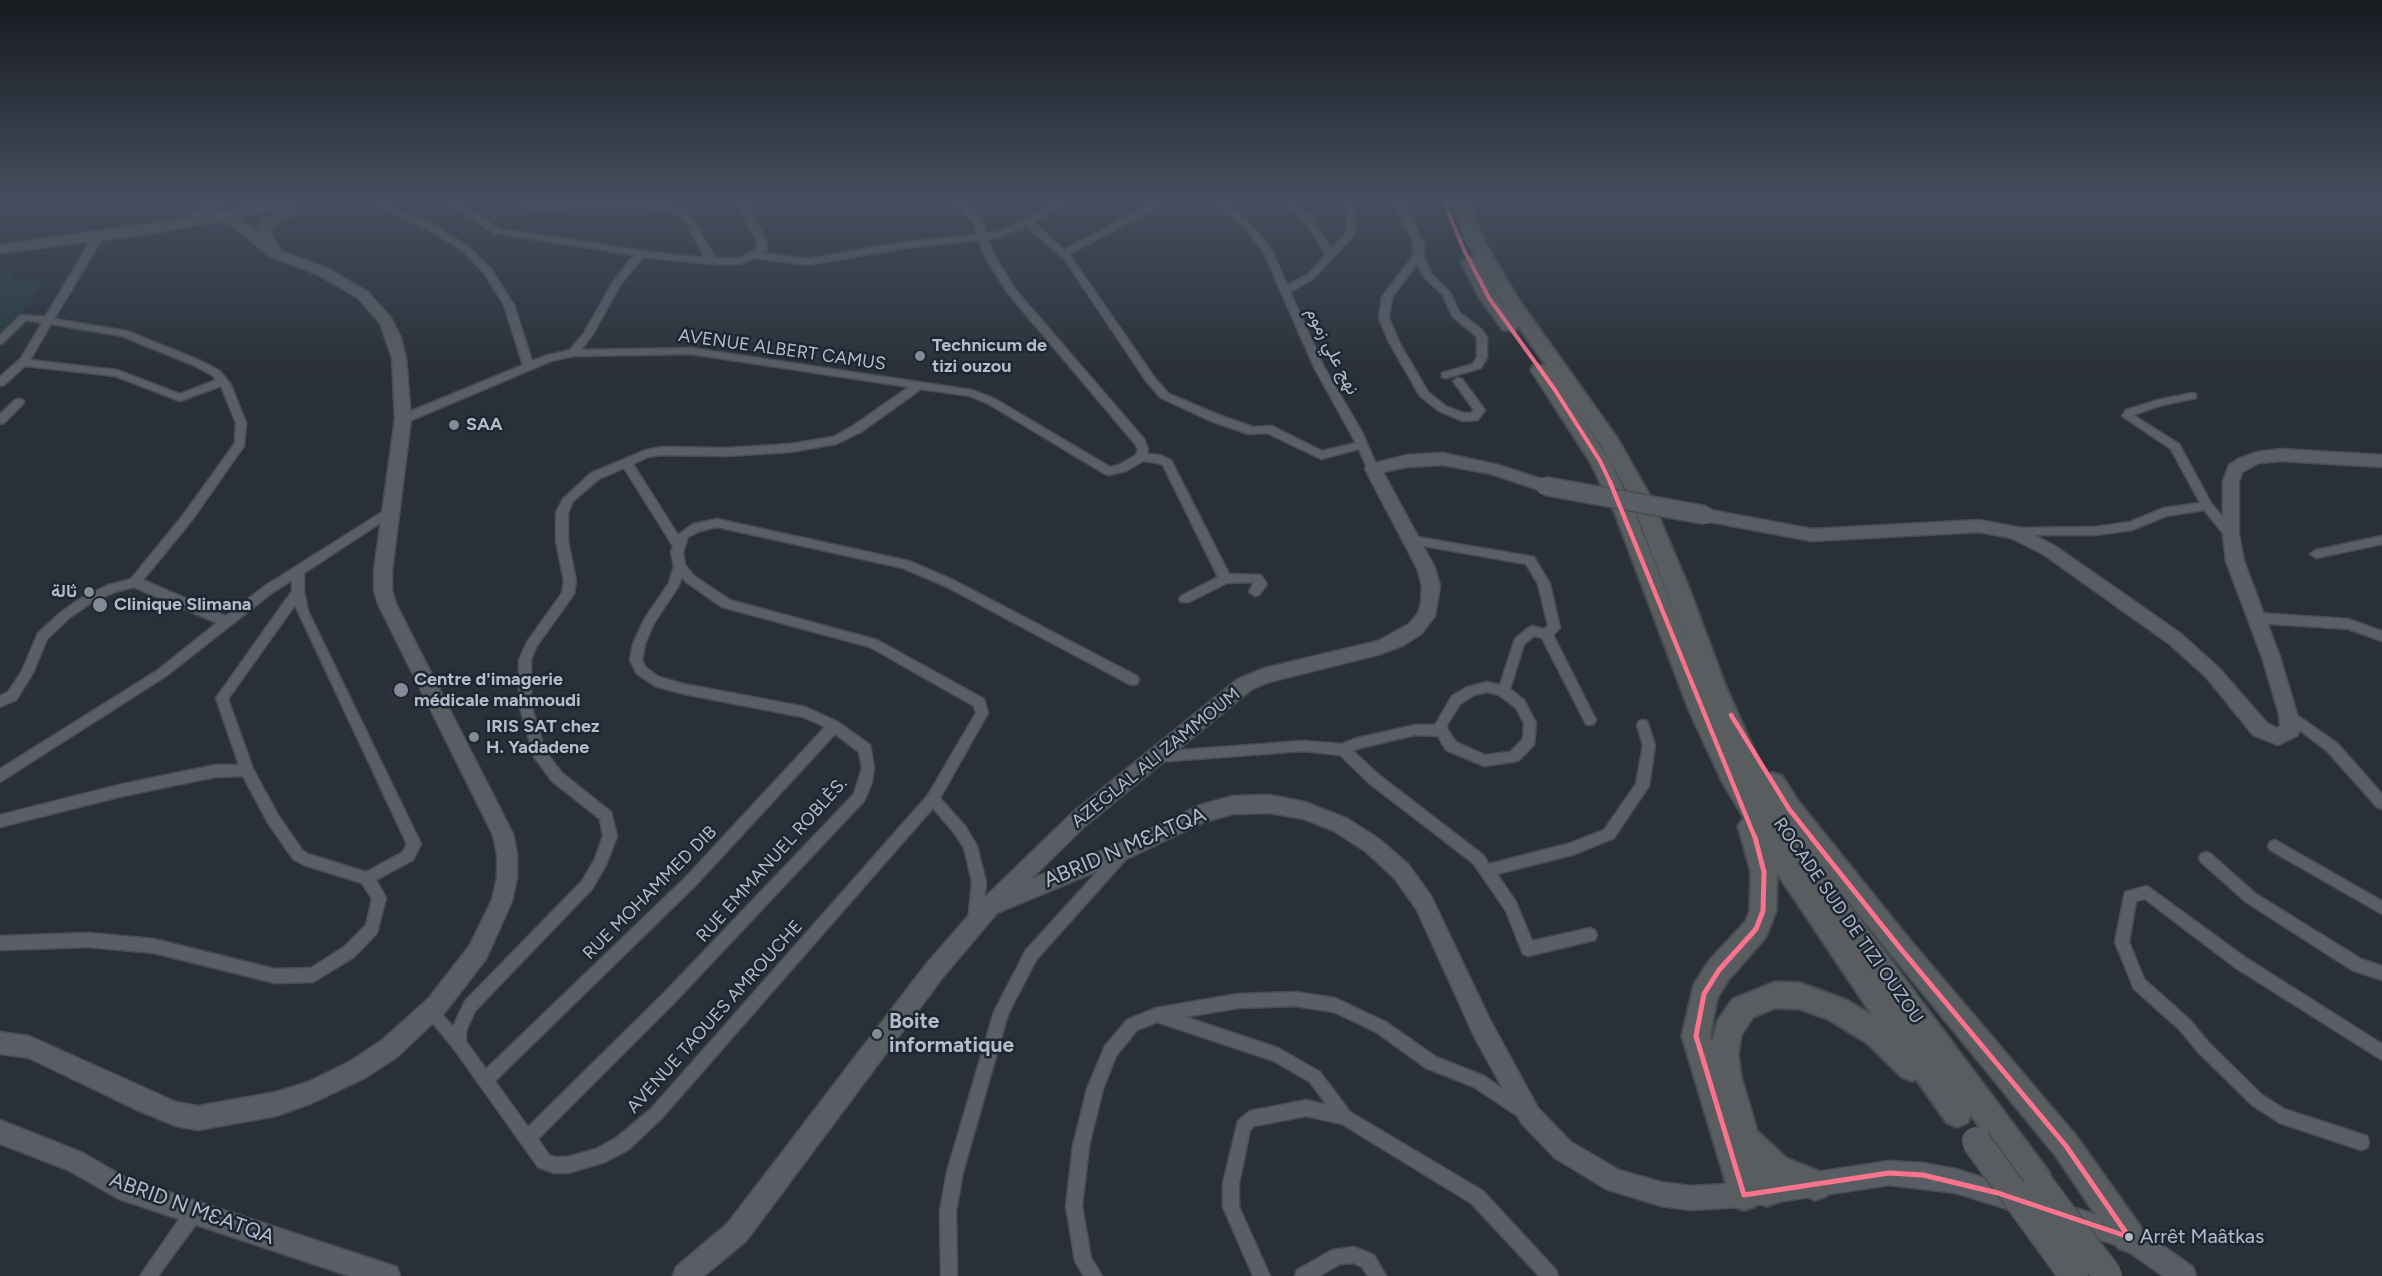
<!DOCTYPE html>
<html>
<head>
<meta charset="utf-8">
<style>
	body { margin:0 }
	canvas { display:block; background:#2a3038 }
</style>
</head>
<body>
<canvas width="2382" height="1276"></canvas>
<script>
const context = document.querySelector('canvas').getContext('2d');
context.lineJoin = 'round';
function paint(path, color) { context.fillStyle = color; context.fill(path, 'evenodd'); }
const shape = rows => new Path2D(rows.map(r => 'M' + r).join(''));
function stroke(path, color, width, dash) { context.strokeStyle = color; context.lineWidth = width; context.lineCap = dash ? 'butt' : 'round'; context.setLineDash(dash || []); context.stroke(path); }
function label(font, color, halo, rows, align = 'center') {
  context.font = font + ' Figtree,Vazirmatn,sans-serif'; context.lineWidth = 5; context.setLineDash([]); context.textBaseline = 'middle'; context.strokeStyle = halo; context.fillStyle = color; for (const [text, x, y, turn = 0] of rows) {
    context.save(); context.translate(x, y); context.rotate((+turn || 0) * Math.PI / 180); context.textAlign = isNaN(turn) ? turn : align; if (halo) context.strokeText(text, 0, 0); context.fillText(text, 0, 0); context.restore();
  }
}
paint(shape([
	[410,675,418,693,393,706,385,687]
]), '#31303e');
paint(shape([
	[16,270,11,282,45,279,19,318,0,337,0,272]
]), '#273a3e');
const street = shape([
	[359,197,369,197,439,228,469,247,491,269,514,305,532,361,545,356,570,350,584,333,613,282,634,255,494,233,451,206,445,197,453,197,457,202,500,229,649,252,705,258,687,224,677,214,666,210,626,206,531,210,504,197,514,197,532,204,626,200,667,204,683,210,694,221,715,258,739,258,757,249,757,242,735,197,743,197,767,242,766,250,762,253,807,259,905,242,977,235,973,222,948,197,957,197,980,219,986,234,997,232,1025,220,1066,197,1076,197,1075,199,1034,222,1064,250,1165,197,1175,197,1174,199,1069,254,1154,377,1169,394,1219,415,1253,427,1272,426,1322,451,1356,443,1314,367,1264,253,1246,229,1209,197,1218,197,1252,225,1273,253,1287,285,1307,275,1326,255,1305,220,1276,197,1285,197,1311,216,1331,249,1345,234,1348,213,1341,197,1349,197,1356,213,1354,235,1313,279,1290,292,1324,367,1363,434,1378,469,1373,473,1369,472,1359,449,1321,459,1267,433,1248,434,1211,421,1161,398,1146,381,1065,260,1027,226,1002,236,988,239,994,255,1014,288,1144,439,1148,449,1147,454,1160,455,1171,460,1229,574,1261,575,1267,584,1259,595,1255,596,1249,592,1254,582,1227,583,1189,602,1181,602,1179,599,1181,596,1218,577,1163,465,1158,463,1143,461,1126,471,1109,475,1105,474,987,403,970,396,921,389,861,432,836,444,790,452,727,456,662,455,648,457,633,464,678,535,693,524,717,519,909,561,955,581,1137,676,1139,680,1137,684,1133,685,1129,684,947,587,903,568,717,527,700,531,688,537,683,552,685,565,694,576,730,600,877,640,984,699,988,713,940,798,965,826,977,846,986,882,982,922,980,927,975,928,970,927,968,922,972,882,964,848,955,834,933,808,661,1119,628,1150,605,1162,568,1173,554,1173,538,1167,454,1049,423,1011,425,1006,430,1004,435,1006,453,1027,465,1001,582,881,595,859,603,836,600,819,552,781,534,757,519,704,519,660,527,642,562,593,564,581,556,541,556,513,563,499,591,473,646,450,662,447,727,448,790,444,833,437,853,426,909,387,691,354,573,356,551,361,407,422,399,422,398,419,399,416,523,365,504,305,484,273,463,251,433,232,359,197],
	[979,240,984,255,1007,292,1135,444,1138,449,1136,455,1119,465,1110,467,995,399,972,390,691,348,581,350,593,334,620,285,643,257,712,264,741,264,754,258,807,265,905,248,979,240],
	[624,468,673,546,671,552,674,566,669,583,645,618,633,644,630,660,637,674,655,686,684,694,803,717,825,727,686,877,486,1069,466,1042,466,1031,475,1011,592,889,606,865,617,836,611,812,562,773,545,751,531,704,531,660,536,647,574,594,576,581,568,541,568,513,573,501,599,479,624,468],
	[682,577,686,582,722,607,870,647,974,706,976,713,928,795,651,1109,616,1138,596,1149,568,1157,554,1157,549,1155,538,1139,674,1003,864,801,872,782,874,768,870,745,838,722,805,707,684,684,659,677,646,668,642,660,645,644,654,623,678,587,682,577],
	[835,734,859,752,862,768,854,794,664,993,528,1127,495,1081,696,885,835,734],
	[1392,197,1400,197,1424,244,1423,256,1432,275,1450,292,1459,312,1482,330,1487,337,1487,357,1481,368,1446,378,1442,377,1442,373,1473,364,1477,357,1477,337,1452,316,1443,295,1425,278,1417,264,1392,297,1389,318,1399,342,1428,392,1447,407,1464,413,1471,413,1474,410,1453,381,1458,378,1462,379,1485,410,1478,420,1463,421,1439,411,1420,396,1389,342,1379,318,1382,297,1413,256,1414,244,1392,197],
	[98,234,103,237,54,319,127,331,201,361,220,371,231,385,246,423,244,446,192,520,143,580,226,616,265,586,387,509,391,508,397,512,304,573,304,592,308,611,421,844,413,860,376,880,386,898,377,933,354,957,313,982,275,983,154,953,89,947,0,950,0,936,89,933,154,939,275,969,311,968,344,947,366,925,372,899,362,883,304,865,293,859,268,823,243,776,215,777,123,796,0,827,0,815,123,784,215,765,239,765,216,698,292,591,292,580,273,592,166,676,0,782,0,769,158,670,217,623,134,587,115,592,91,603,69,618,47,639,33,673,16,700,0,707,0,696,8,692,22,671,38,633,61,612,83,597,108,585,131,579,184,514,235,443,236,423,221,386,180,401,115,376,25,366,4,385,0,386,0,377,21,358,42,323,26,320,3,343,0,344,0,335,21,315,45,317,93,237,98,234],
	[51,324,122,336,193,365,212,375,216,380,180,394,117,370,30,360,51,324],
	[295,605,407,844,403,852,366,872,308,854,303,851,278,815,253,769,228,699,295,605],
	[2192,393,2196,394,2196,398,2159,406,2133,415,2179,444,2211,503,2235,532,2237,535,2235,538,2227,538,2204,510,2166,516,2132,530,2095,535,2012,535,2010,532,2012,529,2016,528,2095,527,2130,522,2164,508,2200,503,2171,449,2122,416,2126,410,2158,400,2192,393],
	[19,399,23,400,24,402,23,404,4,423,0,424,0,414,15,400,19,399],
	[1411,536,1534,557,1550,584,1560,628,1553,635,1596,720,1594,724,1590,725,1586,724,1542,638,1534,636,1524,644,1510,689,1524,700,1536,723,1534,745,1518,761,1484,766,1446,750,1438,736,1415,735,1360,748,1353,751,1379,775,1483,855,1489,864,1571,843,1604,830,1636,784,1643,745,1637,725,1639,721,1643,720,1647,721,1655,745,1649,786,1614,838,1572,855,1497,874,1516,902,1532,941,1590,928,1595,930,1597,935,1595,940,1528,956,1523,954,1506,911,1473,863,1369,783,1340,755,1303,751,1156,762,1151,761,1150,757,1151,753,1156,752,1303,741,1342,744,1357,738,1415,725,1435,725,1452,696,1467,687,1487,682,1500,685,1515,639,1528,628,1532,626,1544,629,1548,626,1538,584,1526,564,1407,543,1405,540,1407,537,1411,536],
	[1487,692,1499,695,1516,708,1524,723,1523,739,1510,752,1485,755,1456,742,1448,730,1447,725,1460,704,1474,695,1487,692],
	[2382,536,2382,544,2316,558,2310,554,2316,550,2382,536],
	[2257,613,2348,619,2382,631,2382,641,2348,629,2257,623,2253,621,2251,618,2253,615,2257,613],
	[2288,709,2337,743,2382,794,2382,809,2377,807,2327,751,2284,718,2282,714,2284,710,2288,709],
	[2275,840,2382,901,2382,914,2270,850,2268,846,2270,842,2275,840],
	[1123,847,1128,849,1130,853,1128,857,1036,960,1008,1014,963,1172,956,1211,957,1276,941,1276,940,1211,947,1172,994,1012,1026,950,1118,849,1123,847],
	[2206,852,2211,854,2256,894,2361,959,2382,966,2382,980,2352,970,2246,902,2201,862,2199,858,2201,854,2206,852],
	[2147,886,2246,958,2382,1044,2382,1060,2236,968,2145,899,2136,901,2129,942,2144,979,2190,1020,2208,1042,2262,1095,2284,1109,2367,1136,2369,1142,2367,1148,2361,1150,2280,1123,2252,1105,2198,1052,2180,1030,2134,989,2115,942,2125,892,2147,886],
	[1295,992,1335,998,1386,1022,1436,1057,1484,1076,1529,1107,1532,1112,1529,1117,1524,1120,1519,1117,1474,1087,1426,1068,1376,1032,1334,1012,1295,1006,1238,1008,1185,1017,1278,1048,1320,1072,1350,1112,1483,1191,1556,1270,1558,1276,1539,1276,1471,1203,1342,1124,1306,1116,1254,1126,1250,1130,1239,1183,1239,1207,1270,1276,1253,1276,1223,1207,1223,1183,1238,1121,1250,1111,1306,1100,1327,1105,1310,1082,1274,1061,1157,1022,1137,1030,1116,1056,1103,1089,1089,1146,1082,1206,1091,1258,1102,1276,1084,1276,1075,1261,1066,1206,1073,1146,1087,1089,1105,1046,1127,1020,1156,1008,1238,994,1295,992],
	[193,1206,199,1208,201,1214,199,1220,158,1276,140,1276,187,1208,193,1206],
	[1354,1247,1374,1255,1386,1276,1368,1276,1362,1267,1354,1263,1340,1264,1319,1276,1295,1276,1297,1270,1332,1250,1354,1247]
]);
const secondary = shape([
	[217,197,246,197,252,201,270,203,300,197,320,197,319,200,292,206,298,210,296,213,272,226,269,232,281,251,327,268,368,292,391,318,401,338,406,358,411,419,392,571,392,590,396,604,513,834,517,854,517,878,512,901,486,959,445,1012,397,1057,365,1078,312,1103,276,1116,198,1130,176,1126,137,1110,29,1058,0,1054,0,1032,29,1036,176,1102,198,1106,276,1092,308,1082,349,1062,381,1041,429,998,470,945,492,900,497,878,497,854,493,835,378,604,374,590,374,571,395,419,392,358,380,323,358,298,317,274,271,257,225,220,149,234,0,253,0,245,191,218,192,214,217,197],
	[231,197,245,208,209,215,230,200,231,197],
	[284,209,262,220,256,231,238,217,284,209],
	[2281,449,2382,455,2382,467,2281,461,2259,463,2242,472,2239,481,2239,535,2244,561,2280,657,2297,714,2300,730,2297,736,2278,745,2253,735,2207,678,2168,643,2043,554,2011,538,1979,532,1812,541,1705,521,1697,515,1705,509,1812,529,1979,520,2021,528,2055,546,2180,633,2219,668,2267,723,2277,728,2280,726,2279,714,2262,657,2226,561,2223,535,2223,481,2229,465,2238,459,2257,452,2281,449],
	[1443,453,1498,465,1551,482,1553,486,1545,492,1491,474,1443,465,1407,467,1383,472,1435,568,1440,586,1435,616,1421,634,1404,645,1381,654,1269,682,1252,689,1085,826,1031,879,1119,844,1200,805,1233,796,1269,795,1305,802,1348,819,1379,839,1409,865,1431,896,1490,1020,1538,1108,1571,1142,1619,1170,1661,1182,1690,1186,1744,1183,1889,1161,1923,1163,1956,1169,2029,1192,2032,1201,2029,1210,2020,1213,1956,1193,1889,1185,1744,1207,1690,1210,1661,1206,1606,1189,1555,1158,1522,1124,1474,1036,1417,910,1395,879,1365,851,1334,831,1304,819,1269,813,1233,814,1204,822,1133,856,997,913,943,977,746,1241,704,1276,673,1276,676,1267,728,1223,927,963,983,899,1071,814,1238,679,1265,668,1378,641,1409,624,1418,613,1421,603,1422,586,1417,568,1365,469,1367,465,1407,455,1443,453],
	[0,1120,83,1153,126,1178,388,1264,397,1267,400,1276,349,1276,119,1199,68,1170,0,1144,0,1120],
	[2063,1204,2138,1228,2193,1267,2196,1276,2163,1276,2122,1247,2054,1225,2051,1216,2054,1207,2063,1204]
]);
const highway = shape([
	[1450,197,1466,197,1484,241,1518,299,1617,438,1650,496,1690,591,1725,685,1765,775,1773,773,1782,776,1798,801,1909,939,2076,1136,2140,1226,2144,1237,2140,1248,2129,1252,2118,1248,2056,1156,1833,883,2049,1172,2053,1183,2049,1194,2038,1198,2027,1194,1971,1115,1967,1123,1957,1127,1947,1123,1916,1079,1912,1081,1902,1077,1867,1043,1828,1019,1800,1009,1775,1008,1753,1017,1741,1035,1738,1054,1741,1077,1757,1131,1786,1158,1826,1174,1830,1185,1826,1196,1815,1200,1780,1185,1782,1191,1778,1202,1767,1206,1756,1202,1755,1206,1744,1210,1733,1206,1682,1036,1694,985,1709,961,1746,921,1750,911,1751,872,1738,826,1744,818,1722,781,1689,710,1615,513,1591,463,1531,370,1533,366,1546,365,1516,323,1518,326,1515,330,1503,330,1480,298,1461,262,1470,257,1478,261,1466,241,1450,197],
	[1480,265,1501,301,1514,321,1497,297,1480,265],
	[1568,398,1602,447,1630,496,1687,645,1635,513,1610,461,1568,398],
	[1777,873,1872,1015,1846,1000,1800,983,1775,982,1733,999,1718,1020,1712,1042,1710,1036,1717,998,1729,979,1765,938,1769,929,1776,911,1777,873]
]);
stroke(street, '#484c53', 3);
stroke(secondary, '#484c53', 3);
stroke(highway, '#474c53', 4);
paint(street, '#5a5e66');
paint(secondary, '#595d64');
paint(highway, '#5a5d60');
const secondaryBridge = shape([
	[1545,486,1705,515]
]);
const highwayBridge = shape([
	[1976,1141,2074,1276],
	[2038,1183,2108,1276]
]);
stroke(secondaryBridge, '#484c53', 21, []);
stroke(highwayBridge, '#474c53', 31, []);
stroke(secondaryBridge, '#595d64', 18);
stroke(highwayBridge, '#5a5d60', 28);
stroke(shape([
	[1442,197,1464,250,1489,298,1555,390,1600,461,1611,484]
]), '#fc738d', 4);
stroke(shape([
	[1610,482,1755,838],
	[1731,715,1789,809,1812,838]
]), '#fc738d', 4.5);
stroke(shape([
	[1755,837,1764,872,1763,911,1756,929,1719,970,1704,994,1696,1036,1744,1195,1889,1173,1923,1175,1998,1193,2129,1237],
	[1811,837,1900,948,2066,1146,2129,1237]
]), '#fc738d', 5);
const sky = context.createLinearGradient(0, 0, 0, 375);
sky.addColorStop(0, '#171a1f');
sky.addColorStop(0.53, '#444e5e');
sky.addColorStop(1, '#444e5e00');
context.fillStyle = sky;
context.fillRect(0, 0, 2382, 375);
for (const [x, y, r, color] of [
	[920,356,6,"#848b96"],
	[454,425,6,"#848b96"],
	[89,592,6,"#848b96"],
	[100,605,8,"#848b96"],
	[401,690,8,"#848b96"],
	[474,737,6,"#848b96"],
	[877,1034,6,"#848b96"],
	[2129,1237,5,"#b4bcc9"]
]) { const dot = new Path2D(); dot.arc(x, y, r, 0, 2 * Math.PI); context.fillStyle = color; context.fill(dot); stroke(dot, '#1d2633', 2); }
label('bold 18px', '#b4bcc9', '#1d2633', [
	["Technicum de",932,346],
	["tizi ouzou",932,367],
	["SAA",466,425],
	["ثالة",77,592,"right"],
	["Clinique Slimana",114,605],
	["Centre d'imagerie",414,680],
	["médicale mahmoudi",414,701],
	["IRIS SAT chez",486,727],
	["H. Yadadene",486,748]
], 'left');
label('18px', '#b4bcc9', '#1d2633', [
	["AVENUE ALBERT CAMUS",782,350,8],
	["نهج علي زموم",1332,351,63],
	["AZEGLAL ALI ZAMMOUM",1156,758,-39],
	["RUE EMMANUEL ROBLÈS.",772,860,-48],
	["RUE MOHAMMED DIB",650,893,-45],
	["ROCADE SUD DE TIZI OUZOU",1848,921,55],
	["AVENUE TAOUES AMROUCHE",715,1017,-48]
]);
label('20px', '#b4bcc9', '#1d2633', [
	["Arrêt Maâtkas",2140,1237]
], 'left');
label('21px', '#b4bcc9', '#1d2633', [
	["ABRID N MƐATQA",1125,848,-23],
	["ABRID N MƐATQA",192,1209,20]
]);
label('bold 21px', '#b4bcc9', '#1d2633', [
	["Boite",889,1022],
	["informatique",889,1046]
], 'left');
</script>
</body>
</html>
